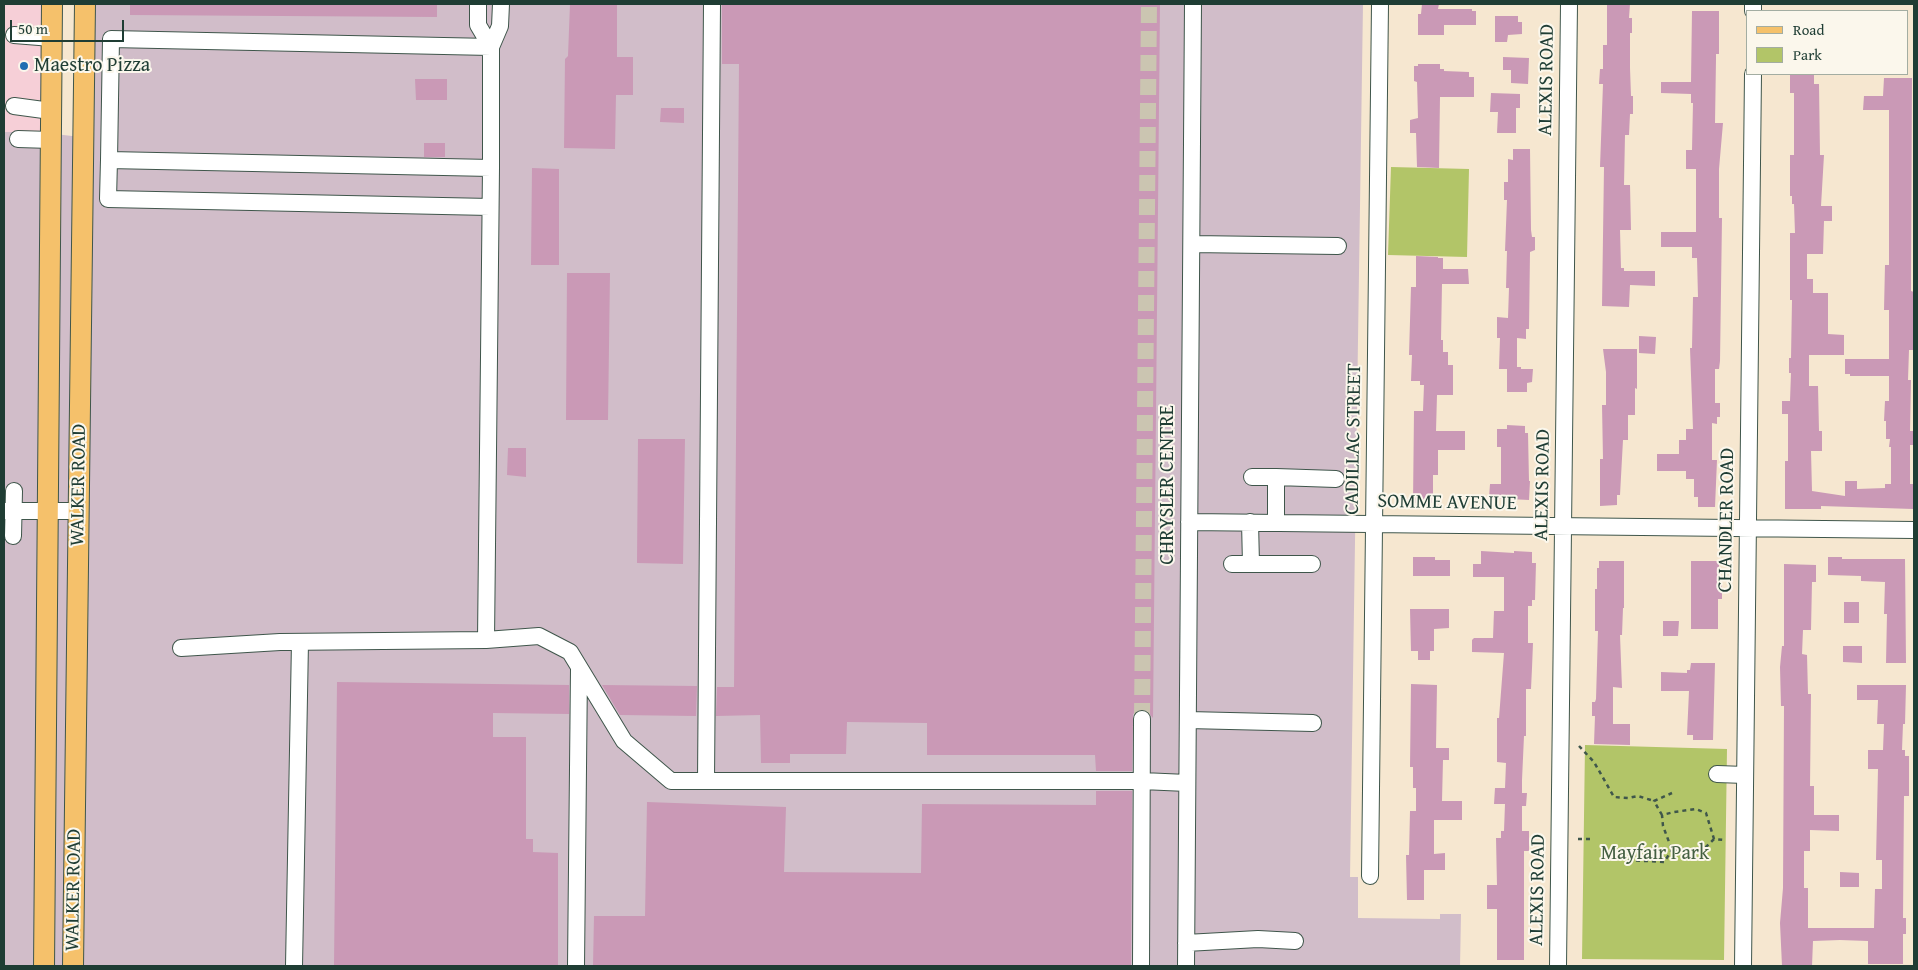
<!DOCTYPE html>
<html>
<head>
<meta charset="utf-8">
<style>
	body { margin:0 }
	#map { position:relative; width:1918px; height:970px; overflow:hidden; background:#f6e7d0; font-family:"Gentium Book Plus",serif }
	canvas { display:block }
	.frame { position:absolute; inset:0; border:5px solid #1f3d34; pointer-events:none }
	.legend { position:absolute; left:1746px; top:10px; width:162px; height:65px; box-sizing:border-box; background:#fbf7ec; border:1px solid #a3ada2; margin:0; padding:6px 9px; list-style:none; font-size:15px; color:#1f3d34 }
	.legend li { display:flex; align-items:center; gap:10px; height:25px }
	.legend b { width:25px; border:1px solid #a3ada2 }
	.scale { position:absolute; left:10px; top:20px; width:114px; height:22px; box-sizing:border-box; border:2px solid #1f3d34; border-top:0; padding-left:6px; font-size:15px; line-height:18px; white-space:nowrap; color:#1f3d34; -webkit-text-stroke:4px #fbf7ec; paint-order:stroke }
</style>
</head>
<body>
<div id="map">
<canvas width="1918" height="970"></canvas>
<div class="frame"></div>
<ul class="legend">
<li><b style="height:6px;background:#f5c16b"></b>Road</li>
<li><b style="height:14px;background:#b2c568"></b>Park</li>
</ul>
<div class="scale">50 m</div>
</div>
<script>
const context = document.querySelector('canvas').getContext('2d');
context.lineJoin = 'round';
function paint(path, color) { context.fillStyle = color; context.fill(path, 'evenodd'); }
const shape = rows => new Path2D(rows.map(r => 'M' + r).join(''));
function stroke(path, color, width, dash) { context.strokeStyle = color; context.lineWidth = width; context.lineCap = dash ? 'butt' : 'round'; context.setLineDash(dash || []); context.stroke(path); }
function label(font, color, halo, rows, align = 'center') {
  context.font = font + ' "Gentium Book Plus",serif'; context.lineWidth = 4; context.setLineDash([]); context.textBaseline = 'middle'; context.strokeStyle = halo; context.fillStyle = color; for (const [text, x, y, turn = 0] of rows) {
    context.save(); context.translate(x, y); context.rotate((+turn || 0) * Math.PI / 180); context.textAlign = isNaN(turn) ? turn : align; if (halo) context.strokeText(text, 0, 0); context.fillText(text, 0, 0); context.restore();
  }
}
paint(shape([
	[4,4,41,4,45,132,4,132]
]), '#f6cfd7');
paint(shape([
	[93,4,1363,4,1350,877,1358,877,1358,918,1440,919,1440,914,1461,914,1460,966,4,966,4,132,38,132,89,138]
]), '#d1bdc9');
paint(shape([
	[1391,167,1469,169,1467,257,1388,255],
	[1585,745,1727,749,1724,960,1582,959]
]), '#b2c568');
paint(shape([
	[130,4,437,4,437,17,130,15],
	[570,4,617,4,617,57,633,57,633,95,616,95,615,149,564,148,565,59,568,56],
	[722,4,1160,4,1153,718,1147,711,1143,709,1137,711,1133,714,1132,771,1096,771,1095,755,927,755,927,723,847,722,846,754,790,754,790,763,761,763,760,715,716,716,717,687,734,687,739,64,722,64],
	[1422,4,1439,4,1438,9,1472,9,1472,11,1476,11,1476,25,1444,25,1444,35,1418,35,1418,14,1421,14],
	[1607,4,1630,4,1629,18,1632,18,1632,33,1630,33,1630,68,1631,96,1633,96,1633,114,1630,114,1629,135,1625,135,1624,185,1630,185,1631,230,1620,230,1621,268,1624,268,1624,271,1655,271,1655,286,1630,285,1629,307,1602,306,1604,167,1600,167,1603,84,1599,84,1600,69,1603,69,1603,45,1607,45],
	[1692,11,1719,11,1719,54,1716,54,1716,59,1715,123,1723,123,1719,169,1719,218,1722,218,1720,361,1719,369,1715,369,1715,403,1720,403,1720,417,1717,417,1717,424,1712,423,1712,460,1717,460,1715,507,1698,507,1698,497,1694,497,1694,479,1686,479,1686,471,1657,471,1657,454,1679,454,1679,440,1686,440,1686,429,1693,429,1690,348,1692,348,1693,297,1698,297,1697,258,1692,258,1692,247,1661,247,1661,232,1696,232,1696,169,1686,169,1686,150,1692,150,1693,103,1691,103,1691,94,1661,93,1661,82,1691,82],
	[1495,16,1518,16,1518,22,1522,22,1522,34,1508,35,1507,42,1495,42],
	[1503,57,1529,58,1528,84,1511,83,1511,70,1503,70],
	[1418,64,1440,64,1440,69,1444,69,1444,71,1469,72,1469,77,1474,77,1474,97,1440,97,1439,168,1417,167,1416,133,1410,133,1410,120,1418,118,1417,82,1414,81,1414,66,1418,66],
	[1794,74,1814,74,1814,84,1819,84,1820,155,1824,155,1821,206,1832,206,1832,221,1824,221,1823,254,1807,254,1807,279,1813,279,1813,293,1828,293,1828,334,1844,335,1844,355,1809,355,1809,386,1818,386,1819,431,1822,431,1822,451,1811,451,1812,491,1845,496,1845,481,1857,481,1857,489,1885,488,1885,484,1891,484,1891,447,1889,447,1890,439,1886,439,1886,421,1884,421,1885,401,1889,401,1889,376,1850,376,1850,374,1845,374,1845,359,1889,359,1889,310,1884,310,1885,265,1889,265,1889,110,1863,110,1864,96,1883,96,1884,78,1912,78,1911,291,1914,292,1914,310,1913,350,1909,350,1908,380,1911,380,1910,431,1914,431,1914,445,1910,445,1910,484,1913,484,1913,509,1821,506,1821,509,1785,509,1785,461,1788,461,1788,414,1782,414,1782,401,1790,401,1791,373,1789,373,1789,358,1791,358,1792,300,1790,300,1790,233,1795,233,1794,204,1792,204,1792,196,1790,196,1790,155,1794,155,1794,93,1790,93,1790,75],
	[415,79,447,79,447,100,416,100],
	[1491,93,1520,94,1520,108,1516,108,1516,133,1497,133,1498,112,1490,112],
	[661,108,684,108,684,123,660,122],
	[424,143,445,143,445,157,424,157],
	[1513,149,1530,149,1531,230,1532,237,1535,237,1535,250,1530,252,1529,329,1526,329,1526,339,1517,338,1517,367,1521,367,1521,369,1533,369,1532,382,1527,383,1527,392,1507,392,1507,369,1499,369,1500,338,1497,338,1497,317,1508,318,1509,288,1506,288,1507,251,1505,251,1507,200,1504,200,1504,182,1508,182,1508,159,1513,160],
	[532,168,559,169,559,265,531,265],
	[1416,256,1438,257,1438,258,1443,258,1443,269,1468,269,1469,284,1442,284,1441,340,1443,340,1443,352,1448,352,1448,365,1453,365,1453,395,1437,395,1436,431,1465,431,1465,450,1438,450,1438,475,1433,475,1433,503,1413,503,1414,411,1423,411,1424,385,1420,385,1420,381,1411,381,1412,355,1409,355,1411,287,1416,287],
	[567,273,610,273,608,420,566,420],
	[1639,336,1656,337,1655,354,1639,353],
	[1603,349,1637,349,1637,389,1635,388,1635,415,1628,415,1628,440,1623,440,1620,495,1617,495,1617,505,1600,506,1600,459,1603,459,1602,405,1606,405,1606,372],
	[1507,425,1525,426,1525,433,1528,433,1529,481,1530,481,1529,500,1489,498,1490,484,1501,484,1501,447,1497,447,1497,429,1507,429],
	[638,439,685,439,683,564,637,563],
	[508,448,526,448,526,477,507,475],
	[1481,551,1514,553,1514,551,1532,552,1532,563,1536,563,1535,600,1532,600,1532,606,1528,606,1528,643,1533,643,1532,668,1531,689,1526,689,1526,736,1524,736,1522,780,1522,793,1527,793,1526,806,1522,806,1522,831,1529,831,1529,851,1524,851,1524,960,1497,960,1497,909,1487,909,1487,885,1497,885,1496,838,1501,838,1501,831,1504,831,1505,804,1494,804,1495,788,1505,788,1506,763,1497,762,1497,718,1499,718,1504,653,1472,652,1472,640,1474,638,1493,638,1494,611,1504,611,1504,577,1473,577,1473,564,1481,564],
	[1413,557,1435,557,1435,560,1450,560,1450,576,1413,576],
	[1828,557,1842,557,1842,559,1905,559,1906,663,1886,663,1887,614,1884,614,1885,582,1861,581,1861,576,1828,575],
	[1599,561,1624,561,1624,608,1623,608,1622,635,1620,635,1622,688,1613,687,1613,724,1630,724,1630,745,1594,744,1595,716,1592,716,1592,702,1595,702,1596,699,1598,631,1595,631,1595,589,1597,589,1597,568,1599,568],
	[1691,561,1719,561,1719,585,1722,585,1722,599,1718,599,1718,629,1691,629],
	[1784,564,1816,565,1816,582,1812,582,1811,630,1803,630,1802,654,1807,655,1808,694,1811,694,1810,786,1814,786,1814,815,1839,815,1839,831,1810,830,1810,851,1804,851,1804,888,1808,888,1808,928,1874,928,1875,889,1882,889,1882,860,1876,860,1878,769,1868,769,1868,750,1883,750,1884,724,1877,724,1878,700,1857,700,1857,685,1906,685,1905,724,1903,724,1902,750,1905,750,1905,756,1909,756,1909,796,1904,796,1903,918,1906,918,1906,934,1903,934,1903,964,1868,964,1868,941,1840,940,1813,941,1812,966,1782,966,1780,923,1783,888,1784,706,1781,706,1780,667,1782,646,1784,646],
	[1844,602,1859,602,1859,623,1844,623],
	[1410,609,1449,609,1449,628,1434,629,1434,651,1430,651,1430,660,1418,660,1418,651,1411,651],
	[1663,621,1679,621,1678,636,1663,636],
	[1843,646,1862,646,1862,663,1843,662],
	[1691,663,1715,663,1713,740,1693,740,1693,735,1687,735,1689,691,1661,691,1661,672,1687,673,1687,670,1690,670],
	[337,682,569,685,569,714,493,713,493,737,526,737,526,839,533,839,533,852,558,853,558,966,334,966],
	[1411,684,1437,685,1436,748,1449,748,1449,760,1443,760,1442,801,1462,801,1462,820,1434,820,1434,854,1445,853,1445,870,1424,870,1424,900,1407,900,1406,855,1409,855,1410,811,1416,811,1416,788,1413,788,1413,767,1410,767],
	[602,685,697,686,696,716,620,715],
	[1096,791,1132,791,1131,966,593,966,594,916,645,916,647,802,786,807,784,872,921,873,922,804,1096,805],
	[1840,872,1859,873,1859,887,1840,887]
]), '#ca99b6');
stroke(shape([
	[1142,719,1149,4]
]), '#cbc5b1', 16, [16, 8]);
const minor = shape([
	[478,4,478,25,491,47],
	[1753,11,1753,4],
	[14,35,52,38],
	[491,47,111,39,109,160,491,168,491,47,500,26,501,4],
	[14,106,51,111],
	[18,139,51,140],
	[109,160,108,199,490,207],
	[491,168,486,640,539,636,570,652,624,741,671,781,1142,781,1187,783],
	[1192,244,1338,246],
	[1252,477,1276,477,1276,523],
	[1276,477,1336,479],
	[4,511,79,511],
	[1189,522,1914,530],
	[1250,522,1251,564],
	[13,536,14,491],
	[1232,564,1312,564],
	[181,648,280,642,486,640],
	[1188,720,1313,723],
	[1717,774,1745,775],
	[706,781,712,4],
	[1370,876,1380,4],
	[1186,943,1258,939,1295,941],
	[294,966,300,642],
	[576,966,579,669],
	[1141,966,1142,719],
	[1186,966,1193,4],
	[1558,966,1569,4],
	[1743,966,1753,74]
]);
const major = shape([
	[44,966,52,4],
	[73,966,85,4]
]);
stroke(minor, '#3f564b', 18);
stroke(major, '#3f564b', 22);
stroke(shape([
	[1579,746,1594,762,1614,797,1628,798,1638,796,1654,801],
	[1662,815,1654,801,1672,793],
	[1578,839,1593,839],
	[1714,839,1704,849,1689,852,1672,850,1663,826,1662,815,1674,812,1696,809,1706,813,1714,839,1725,840],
	[1628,860,1664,862,1672,850]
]), '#3f564b', 2.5, [4, 4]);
stroke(minor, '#fff', 16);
stroke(major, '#f5c16b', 20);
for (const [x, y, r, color] of [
	[24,66,5,"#1f6fb2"]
]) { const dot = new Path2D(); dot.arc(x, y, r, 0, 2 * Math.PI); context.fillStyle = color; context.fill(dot); stroke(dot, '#fbf7ec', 2); }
label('20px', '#1f3d34', '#fbf7ec', [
	["Maestro Pizza",34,66]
], 'left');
label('20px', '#1f3d34', '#fbf7ec', [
	["ALEXIS ROAD",1547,80,-89],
	["CADILLAC STREET",1354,439,-89],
	["WALKER ROAD",79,485,-89],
	["CHRYSLER CENTRE",1168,485,-90],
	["ALEXIS ROAD",1543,485,-89],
	["SOMME AVENUE",1447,503,1],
	["CHANDLER ROAD",1727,520,-89],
	["WALKER ROAD",74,890,-89],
	["ALEXIS ROAD",1538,890,-89]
]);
label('20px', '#445f41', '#fbf7ec', [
	["Mayfair Park",1655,854]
]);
</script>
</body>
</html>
